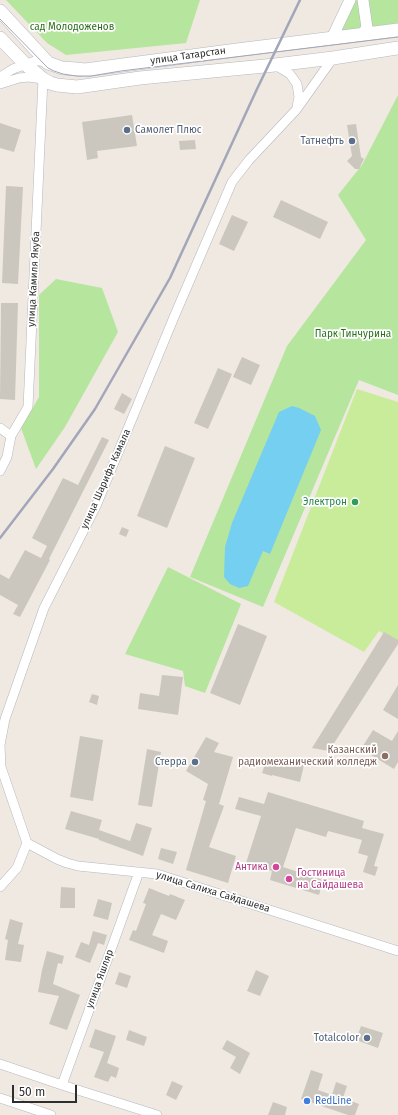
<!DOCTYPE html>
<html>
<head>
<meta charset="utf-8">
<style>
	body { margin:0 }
	#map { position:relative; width:398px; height:1115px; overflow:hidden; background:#efe9e1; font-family:"Fira Sans",sans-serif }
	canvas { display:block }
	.scale { position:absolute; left:12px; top:1085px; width:65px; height:18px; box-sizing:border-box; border:2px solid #2e2e2e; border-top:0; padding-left:5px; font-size:12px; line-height:14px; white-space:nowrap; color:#2e2e2e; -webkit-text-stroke:3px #fff; paint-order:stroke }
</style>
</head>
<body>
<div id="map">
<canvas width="398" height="1115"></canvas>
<div class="scale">50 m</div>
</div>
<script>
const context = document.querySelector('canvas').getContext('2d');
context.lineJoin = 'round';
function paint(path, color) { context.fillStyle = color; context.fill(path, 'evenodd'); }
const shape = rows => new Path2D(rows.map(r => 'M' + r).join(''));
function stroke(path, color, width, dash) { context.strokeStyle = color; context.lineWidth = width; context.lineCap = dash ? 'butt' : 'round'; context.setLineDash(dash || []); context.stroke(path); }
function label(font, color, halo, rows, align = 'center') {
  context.font = font + ' "Fira Sans",sans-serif'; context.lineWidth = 3.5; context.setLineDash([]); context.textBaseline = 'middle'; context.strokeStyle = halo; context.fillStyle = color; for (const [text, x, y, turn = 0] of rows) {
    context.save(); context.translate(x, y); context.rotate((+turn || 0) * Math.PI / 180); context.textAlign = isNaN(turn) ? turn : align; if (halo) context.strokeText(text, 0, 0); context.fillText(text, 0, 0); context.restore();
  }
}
paint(shape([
	[6,0,200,0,186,43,66,55,47,43],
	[355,0,398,0,398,23,340,32],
	[398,95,398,395,359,380,263,607,190,577,287,346,366,240,338,195,362,165],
	[56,279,102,288,118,332,65,427,36,469,21,428,39,397,39,295],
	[168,567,241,604,205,693,185,686,183,671,125,654]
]), '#b6e59e');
paint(shape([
	[357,389,398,402,398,643,379,631,364,652,274,602]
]), '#c9ec9a');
paint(shape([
	[292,406,299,408,315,416,321,430,270,554,263,551,248,586,239,588,230,584,224,577,225,547,232,523,279,412]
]), '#75cff0');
paint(shape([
	[132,115,137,146,97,151,98,158,87,160,82,122],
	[0,123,21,130,14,152,0,148],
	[356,124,361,157,364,159,359,169,355,169,347,161,352,156,347,125],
	[195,140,196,149,180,150,179,141],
	[6,186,23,187,18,284,2,283],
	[281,200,328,222,320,239,273,217],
	[232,215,248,222,234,251,219,244],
	[1,303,18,303,15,400,0,399],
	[242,357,260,365,251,385,233,377],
	[218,368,232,374,208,429,194,423],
	[122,393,132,399,124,414,114,409],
	[102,437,109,440,49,559,50,560,20,617,13,614,18,605,0,595,0,574,9,579,25,550,41,558,47,546,32,538,63,478,78,485],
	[165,446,195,458,167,528,137,516],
	[122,527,129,530,126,537,119,534],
	[238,624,267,636,240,705,210,693],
	[384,632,398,640,398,644,329,751,312,748],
	[162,675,183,677,178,715,138,709,140,693,159,696],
	[398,685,398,719,383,710],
	[92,694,99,696,97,705,89,702],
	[373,730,392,741,398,731,398,762,394,769,361,749],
	[80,736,103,740,93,801,70,797],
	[206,737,219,743,214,752,233,757,219,804,224,806,209,847,236,856,228,883,186,870,206,801,203,800,208,784,186,771],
	[147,749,161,752,152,807,138,805],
	[266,761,285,767,286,761,304,765,300,782,272,775,272,776,262,773],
	[268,792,364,821,362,828,384,834,374,866,378,867,375,876,363,872,368,856,358,853,362,840,328,831,326,837,296,828,283,867,323,880,319,895,270,880,272,871,246,863,261,816,235,809,239,797,264,804],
	[71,811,102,820,99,830,130,841,136,823,152,828,143,856,99,840,99,839,65,829],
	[161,848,177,852,173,864,158,859],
	[61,887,75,888,75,908,60,908],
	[149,888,169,896,170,894,185,900,176,920,161,914,152,935,168,941,164,953,129,940,133,930,136,931,146,904,143,903],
	[98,899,112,903,108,920,93,916],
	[10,919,23,923,18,944,24,945,21,962,5,960,8,940,5,939],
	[93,931,107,935,104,945,98,943,90,963,75,957,81,942,89,945],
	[47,951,64,956,62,964,58,963,53,984,80,995,67,1030,49,1024,59,996,38,992,42,970],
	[256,970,269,976,260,996,247,991],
	[119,972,131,976,127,988,115,984],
	[361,1026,383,1033,378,1048,356,1040],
	[95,1029,116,1036,107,1063,119,1068,116,1078,111,1076,108,1082,94,1077,104,1052,89,1047],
	[129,1030,147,1037,144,1046,126,1040],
	[227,1040,250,1053,240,1074,230,1068,236,1057,222,1049],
	[311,1070,323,1074,318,1090,332,1095,336,1082,347,1086,343,1098,359,1104,355,1115,348,1115,301,1099],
	[172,1081,183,1086,176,1100,166,1095],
	[273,1102,287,1107,285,1115,268,1115]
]), '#cbc7bf');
const minor = shape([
	[275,65,290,74,297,84,299,97,297,107],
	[0,77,13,69,35,61,40,61,48,63],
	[0,84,19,78,29,77,43,79,28,407,11,436,7,457,0,471],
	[0,428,11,436],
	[27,843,57,859,67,863,78,866,157,874,398,951],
	[0,887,17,868,27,843,1,767,0,745,5,719,44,608,96,506,174,317,232,182,249,160,296,110,333,58],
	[0,1064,62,1085,157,1115],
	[62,1085,139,872],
	[0,1098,51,1115]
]);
const tertiary = shape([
	[362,34,367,28,363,0],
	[332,38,350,0]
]);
const secondary = shape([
	[0,11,48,63,62,68,76,69,85,70,237,50,398,30],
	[0,38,25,64,43,79,50,83,57,85,77,87,140,78,275,65,333,58,398,48]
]);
stroke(minor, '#b4b7c1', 10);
stroke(tertiary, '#b4b7c1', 12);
stroke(secondary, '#b4b7c1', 14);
stroke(minor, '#fff', 9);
stroke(tertiary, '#fff', 11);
stroke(secondary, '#fff', 13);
stroke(shape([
	[0,19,48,68,54,71,63,74,76,76,91,76,121,71,398,37]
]), '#a3a6b8', 1);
stroke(shape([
	[0,538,53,469,95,409,170,278,257,89,300,0]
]), '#a3a6b8', 2.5);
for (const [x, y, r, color] of [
	[127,130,4,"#5c6f8a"],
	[352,141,4,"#5c6f8a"],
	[355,502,4,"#2e9e5b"],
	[385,756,4,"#8d6e63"],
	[195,762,4,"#5c6f8a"],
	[276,867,4,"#d1479c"],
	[289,879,4,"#d1479c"],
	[367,1038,4,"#5c6f8a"],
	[307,1101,4,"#3f7fe0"]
]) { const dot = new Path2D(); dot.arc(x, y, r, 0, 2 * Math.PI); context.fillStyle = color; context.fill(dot); stroke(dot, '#fff', 1.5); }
label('10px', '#2c6e1b', '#fff', [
	["сад Молодоженов",72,27],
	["Парк Тинчурина",353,334]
]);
label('10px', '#2e2e2e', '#fff', [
	["улица Татарстан",188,56,-8],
	["улица Камиля Якуба",34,279,-87],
	["улица Шарифа Камала",106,479,-66],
	["улица Салиха Сайдашева",213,892,17],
	["улица Яшляр",100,979,-70]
]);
label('10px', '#4e5e75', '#fff', [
	["Самолет Плюс",135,130,"left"],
	["Татнефть",344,141],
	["Стерра",187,762],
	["Totalcolor",359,1038]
], 'right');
label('10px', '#27864d', '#fff', [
	["Электрон",347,502]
], 'right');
label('10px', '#785e54', '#fff', [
	["Казанский",377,750],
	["радиомеханический колледж",377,762]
], 'right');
label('10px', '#b23c85', '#fff', [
	["Антика",268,867],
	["Гостиница",297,873,"left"],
	["на Сайдашева",297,885,"left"]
], 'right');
label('10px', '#366cbe', '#fff', [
	["RedLine",315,1101]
], 'left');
</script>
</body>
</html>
